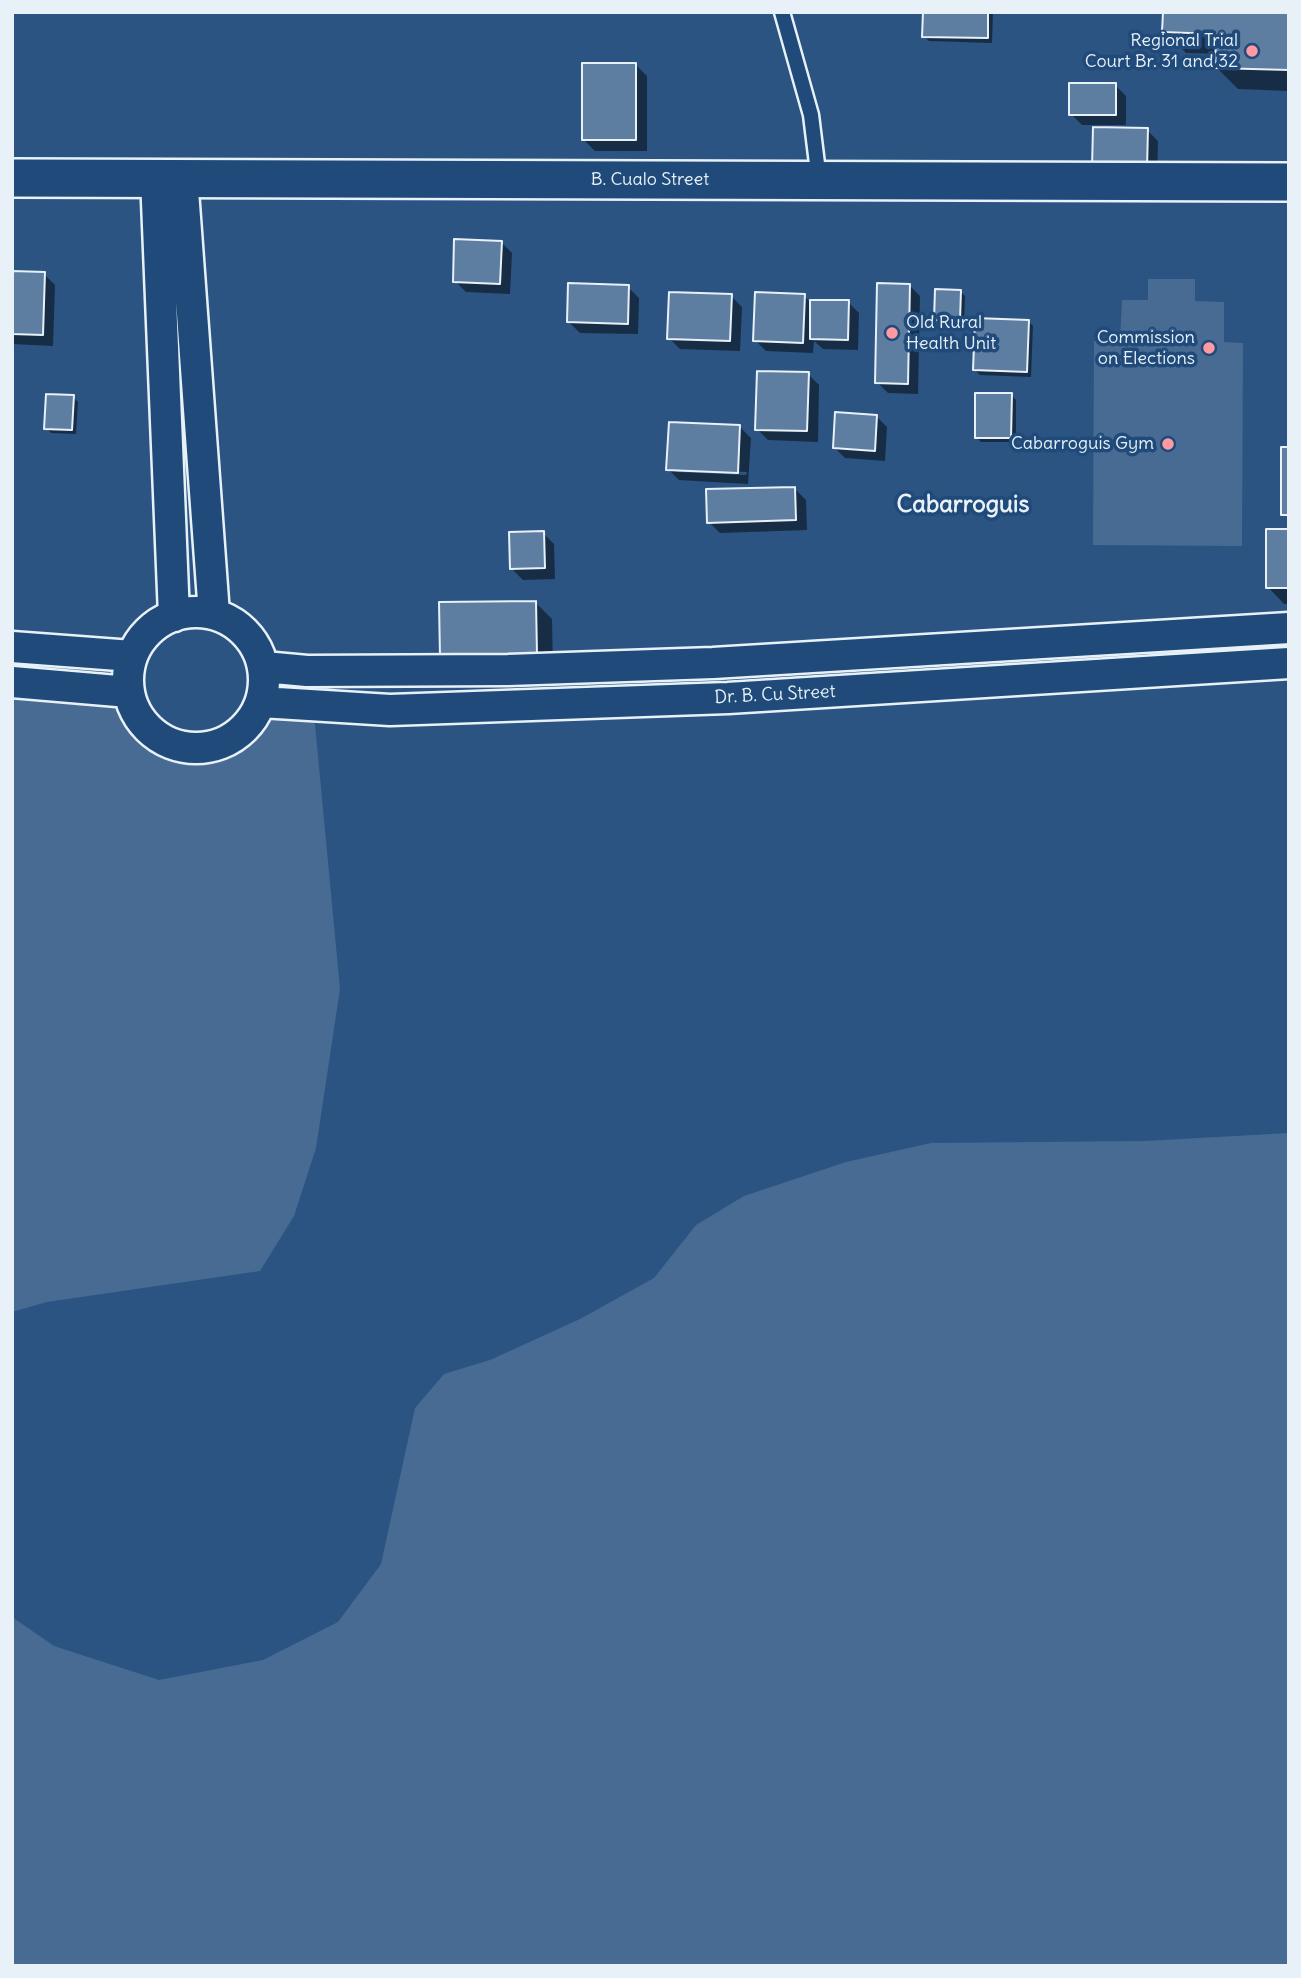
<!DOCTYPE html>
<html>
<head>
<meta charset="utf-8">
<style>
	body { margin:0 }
	#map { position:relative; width:1301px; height:1978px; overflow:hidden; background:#2b5482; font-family:Delius,sans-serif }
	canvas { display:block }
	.frame { position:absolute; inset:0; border:14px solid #e8f1f8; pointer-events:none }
</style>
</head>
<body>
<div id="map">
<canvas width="1301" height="1978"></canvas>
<div class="frame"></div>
</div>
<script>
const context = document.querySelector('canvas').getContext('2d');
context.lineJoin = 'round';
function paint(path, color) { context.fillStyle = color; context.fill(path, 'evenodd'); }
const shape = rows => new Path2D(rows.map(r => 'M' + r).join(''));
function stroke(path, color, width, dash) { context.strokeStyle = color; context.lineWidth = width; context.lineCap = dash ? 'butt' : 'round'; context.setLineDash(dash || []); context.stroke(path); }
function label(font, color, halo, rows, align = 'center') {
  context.font = font + ' Delius,sans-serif'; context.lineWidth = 7; context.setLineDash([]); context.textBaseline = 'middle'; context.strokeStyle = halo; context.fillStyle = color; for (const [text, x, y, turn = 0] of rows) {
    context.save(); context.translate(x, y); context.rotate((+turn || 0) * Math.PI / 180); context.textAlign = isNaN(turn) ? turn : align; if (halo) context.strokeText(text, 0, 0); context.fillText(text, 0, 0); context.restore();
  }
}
paint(shape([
	[1148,279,1195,279,1195,301,1224,302,1224,342,1243,343,1242,546,1093,545,1094,341,1120,340,1122,300,1148,300],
	[265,685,315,724,340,989,316,1148,294,1216,260,1271,47,1302,12,1312,12,696,135,709,158,735,191,747,226,741,241,731,261,702],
	[1289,1133,1289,1966,12,1966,12,1617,54,1646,159,1680,263,1660,338,1622,381,1564,415,1408,444,1374,490,1360,580,1319,654,1278,696,1225,744,1196,846,1162,931,1143,1144,1141]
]), '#476b93');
paint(shape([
	[924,12,993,12,992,43,929,41,924,36],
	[1289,12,1289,91,1238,89,1216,67,1217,54,1186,53,1164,31],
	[636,65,647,76,647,151,595,151,584,140],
	[1115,85,1126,96,1126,125,1082,125,1071,114],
	[1147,130,1158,141,1157,180,1105,179],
	[501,242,512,253,510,294,466,292,455,281],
	[12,273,44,274,55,285,53,346,12,344],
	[909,285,920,296,918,394,888,393,877,382],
	[628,287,639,298,638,334,580,333,569,322],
	[960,291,965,296,964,325,941,324,935,319],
	[731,296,742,307,740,351,680,349,669,338],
	[804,296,810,302,848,302,859,313,858,350,823,349,814,341,813,353,766,351,755,340],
	[1028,321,1033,326,1031,377,980,375,975,370],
	[808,374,819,385,818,442,768,440,757,429],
	[1011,395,1016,400,1016,442,981,442,976,437],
	[73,397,78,402,76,434,51,433,46,428],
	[876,416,887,427,885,461,845,458,834,447],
	[740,427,751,438,748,484,679,480,668,469],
	[677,469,747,472,746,475,677,472],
	[795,489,806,500,807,530,720,533,709,522],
	[1289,531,1289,604,1284,604,1268,587],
	[543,533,554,544,555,579,523,580,512,569],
	[535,602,552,619,553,671,459,673]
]), '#0007');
const building = shape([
	[923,12,988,12,988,38,922,37,923,12],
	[1163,12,1289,12,1289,70,1215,68,1216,34,1162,32,1163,12],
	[582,63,636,63,636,140,582,140,582,63],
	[1069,83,1116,83,1116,115,1069,115,1069,83],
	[1093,127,1148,128,1147,169,1092,168,1093,127],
	[454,239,502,241,500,284,453,282,454,239],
	[12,271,45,272,43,335,12,334,12,271],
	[568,283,629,285,628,324,567,322,568,283],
	[877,283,910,284,908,384,875,383,877,283],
	[935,289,961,290,960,321,934,320,935,289],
	[669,292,732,294,730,341,667,339,669,292],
	[755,292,805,294,803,343,753,341,755,292],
	[810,300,849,300,848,340,810,339,810,300],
	[975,318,1029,320,1027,372,973,370,975,318],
	[757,371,809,372,807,431,755,430,757,371],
	[975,393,1012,393,1011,438,975,438,975,393],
	[46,394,74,395,72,430,44,429,46,394],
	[835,412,877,415,875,451,833,448,835,412],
	[669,422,740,425,738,473,666,470,669,422],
	[1281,447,1289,447,1289,515,1281,515,1281,447],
	[795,487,796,520,707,523,706,489,795,487],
	[1266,529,1289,529,1289,588,1266,588,1266,529],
	[544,531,545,568,510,569,509,532,544,531],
	[536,601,537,655,440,657,439,602,536,601]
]);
paint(building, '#5d7da1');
stroke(building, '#e8f1f8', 2);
const service = shape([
	[782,12,811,115,819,180]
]);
const minor = shape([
	[156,177,174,616],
	[182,177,214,614],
	'128 680a68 68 0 1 1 136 0a68 68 0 1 1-136 0Z',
	[12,647,132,656],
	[264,667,307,671,508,670,713,663,1289,628],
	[12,682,129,692],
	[261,702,390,710,728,698,1289,663]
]);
const tertiary = shape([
	[12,178,1289,182]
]);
stroke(service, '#e8f1f8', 19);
stroke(minor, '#e8f1f8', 35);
stroke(tertiary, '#e8f1f8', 42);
stroke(service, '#1f4a7a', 14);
stroke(minor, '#1f4a7a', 30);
stroke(tertiary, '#1f4a7a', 37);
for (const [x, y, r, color] of [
	[1252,51,7,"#ff9aa2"],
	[892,333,7,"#ff9aa2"],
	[1209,348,7,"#ff9aa2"],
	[1168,444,7,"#ff9aa2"]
]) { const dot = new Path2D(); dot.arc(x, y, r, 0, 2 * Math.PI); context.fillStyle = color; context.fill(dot); stroke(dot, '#1f4a7a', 2.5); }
label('18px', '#e8f1f8', '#1f4a7a', [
	["Regional Trial",1238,41],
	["Court Br. 31 and 32",1238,62],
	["Old Rural",906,323,"left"],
	["Health Unit",906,344,"left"],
	["Commission",1195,338],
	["on Elections",1195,359],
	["Cabarroguis Gym",1154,444]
], 'right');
label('18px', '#e8f1f8', '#1f4a7a', [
	["B. Cualo Street",650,180],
	["Dr. B. Cu Street",775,695,-3]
]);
label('bold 24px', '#e8f1f8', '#1f4a7a', [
	["Cabarroguis",963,505]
]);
</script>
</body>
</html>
